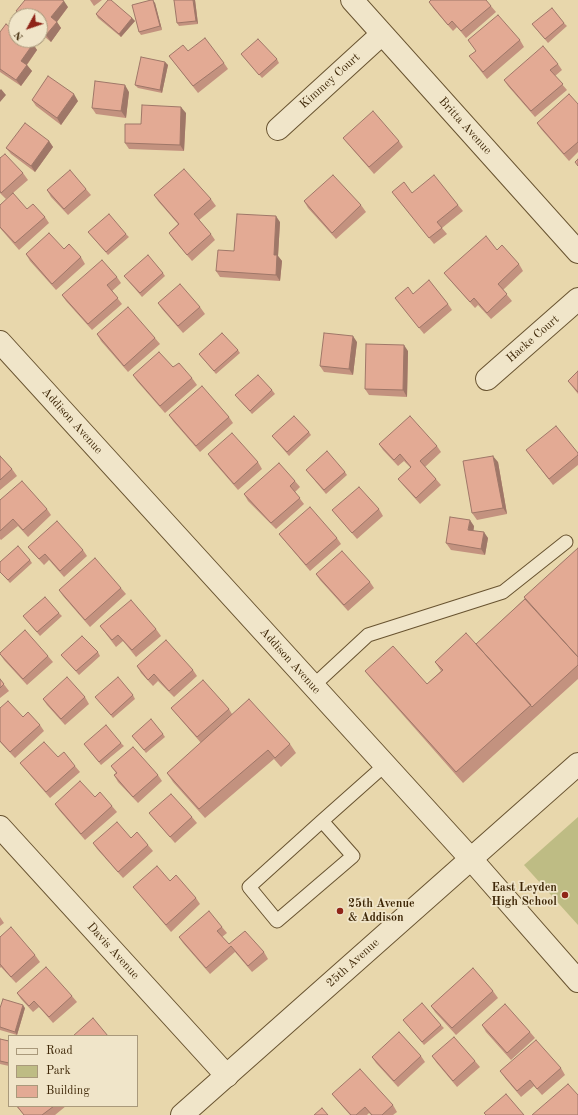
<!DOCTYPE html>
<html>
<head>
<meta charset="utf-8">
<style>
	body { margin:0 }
	#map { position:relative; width:578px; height:1115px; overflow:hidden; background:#e8d7ac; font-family:"Old Standard TT",serif }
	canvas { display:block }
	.legend { position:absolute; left:8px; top:1035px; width:130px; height:72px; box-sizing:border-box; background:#f0e5c9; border:1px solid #a9997b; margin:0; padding:5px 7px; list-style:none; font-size:12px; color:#3e2707 }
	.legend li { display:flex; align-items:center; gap:8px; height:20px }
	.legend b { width:20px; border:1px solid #a9997b }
	.north { position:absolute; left:8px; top:8px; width:40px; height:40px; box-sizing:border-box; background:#f0e5c9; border:1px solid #a9997b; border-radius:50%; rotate:230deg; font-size:11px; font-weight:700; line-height:16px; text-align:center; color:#3e2707 }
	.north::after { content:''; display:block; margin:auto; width:14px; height:18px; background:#8f2418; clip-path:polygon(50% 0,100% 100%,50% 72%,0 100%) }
</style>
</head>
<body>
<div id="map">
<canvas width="578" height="1115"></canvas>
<ul class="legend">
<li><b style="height:5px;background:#f0e5c9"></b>Road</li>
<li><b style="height:11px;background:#bebc84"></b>Park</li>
<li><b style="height:11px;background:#e3aa94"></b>Building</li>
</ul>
<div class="north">N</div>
</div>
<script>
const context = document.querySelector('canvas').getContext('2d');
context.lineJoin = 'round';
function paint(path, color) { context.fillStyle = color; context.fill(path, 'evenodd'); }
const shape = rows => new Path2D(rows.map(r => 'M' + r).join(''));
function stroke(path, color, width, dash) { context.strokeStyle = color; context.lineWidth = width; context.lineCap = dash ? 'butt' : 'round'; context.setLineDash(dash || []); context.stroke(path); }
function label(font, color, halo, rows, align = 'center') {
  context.font = font + ' "Old Standard TT",serif'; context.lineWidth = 3.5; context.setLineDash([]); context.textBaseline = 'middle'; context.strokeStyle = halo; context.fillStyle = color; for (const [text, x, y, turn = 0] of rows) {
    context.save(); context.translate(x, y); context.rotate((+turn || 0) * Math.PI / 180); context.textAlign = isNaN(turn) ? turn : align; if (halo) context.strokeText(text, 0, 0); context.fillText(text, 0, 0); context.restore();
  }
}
paint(shape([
	[578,817,578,925,524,865]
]), '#bebc84');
const service = shape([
	[313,686,368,635,503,592,566,542],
	[322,821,353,856,277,921,249,887,322,821,385,765]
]);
const minor = shape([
	[352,0,578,252],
	[278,129,382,34],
	[0,342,471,859,578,981],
	[487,379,578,299],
	[0,827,227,1076]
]);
const tertiary = shape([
	[182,1115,578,764]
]);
stroke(service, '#685330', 15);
stroke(minor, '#685330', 24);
stroke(tertiary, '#685330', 24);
stroke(service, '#f0e5c9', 13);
stroke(minor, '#f0e5c9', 22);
stroke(tertiary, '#f0e5c9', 22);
paint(shape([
	[90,0,102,0,94,6],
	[195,0,198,24,179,26,177,23],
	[429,2,491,6,496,12,466,38,457,27,453,31,433,8],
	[155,3,162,30,141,35,139,32],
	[68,7,57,22,61,28,51,42,40,33,40,16,20,16,16,11],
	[96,14,132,18,135,21,121,37,98,18],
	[564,23,567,26,548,43,532,24],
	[0,32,33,44,37,50,27,65,32,71,21,86,0,72],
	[468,40,520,40,524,47,487,79,469,56,476,51],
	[188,51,224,63,228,69,198,93,169,56],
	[241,54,277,59,279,63,262,78],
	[165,62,168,65,162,93,138,88,135,85],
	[558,64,562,70,555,76,567,90,535,117,508,86,504,80],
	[129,92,126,118,96,114,92,108],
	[32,100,78,101,61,125,36,106],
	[578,104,578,152,569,161,541,129,537,123],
	[186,113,184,151,129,149,125,143],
	[343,138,399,141,403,147,374,174,348,144],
	[49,141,53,147,35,172,11,154,6,148],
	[0,158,23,173,28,180,6,199,0,193],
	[86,189,91,195,68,215,51,197,47,190],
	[392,192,412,193,458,205,463,211,442,228,447,234,434,244],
	[154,195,211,199,216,206,199,220,211,234,215,240,192,261,173,239,169,233,178,224,158,201],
	[304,201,361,205,366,212,336,239,308,208],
	[0,205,27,209,45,217,49,223,19,250,0,228],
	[280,222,278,256,282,261,280,281,220,277,216,271,234,251],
	[88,232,126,234,129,237,108,255],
	[64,249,81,257,85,264,56,290,30,261,26,254],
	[497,250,519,264,523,271,503,290,512,301,491,319,478,305,475,308,449,279,444,273],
	[163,273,165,276,142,297,124,276],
	[117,277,121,283,112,291,122,304,92,330,66,301,62,295],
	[413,294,448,304,452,310,424,334,395,298],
	[158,303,200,307,205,314,183,333,162,309],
	[97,334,155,338,160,344,128,372,101,341],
	[357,342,353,375,324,372,320,366],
	[238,350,240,353,216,374,199,354],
	[408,351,407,397,369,395,365,389],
	[173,367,192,378,197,385,165,413,137,381,133,375],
	[578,371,578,394,568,381],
	[272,390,275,394,252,414,235,395],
	[169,415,229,417,233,423,200,452,173,421],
	[309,432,311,435,289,456,272,436],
	[379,444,437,446,441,452,425,467,436,479,441,485,420,504,403,485,398,479,411,468,404,461,398,466,383,450],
	[526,450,578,453,578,465,553,485],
	[208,454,258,462,262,469,238,490,212,460],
	[0,456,12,469,17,476,0,490],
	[498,462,507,514,477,520,472,513],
	[306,470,345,472,347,475,326,494],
	[295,481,300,487,295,492,304,504,276,529,248,501,244,494],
	[0,500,47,509,51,515,28,537,18,526,1,540,0,539],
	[379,509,383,516,357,539,337,516,332,510],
	[474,526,473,530,488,538,485,555,451,550,446,543],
	[279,534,337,538,341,544,310,571,284,540],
	[28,547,83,550,87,556,64,577,49,560,44,565,33,553],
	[578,548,578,679,463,783,373,681,365,671,427,684,441,671,435,662,476,645],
	[30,560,32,563,10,583,0,572,0,562],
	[316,574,370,582,374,588,348,611,320,580],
	[121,588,126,594,90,627,63,596,59,590],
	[59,613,62,616,40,636,23,616],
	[100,626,156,629,161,636,136,657,123,641,116,647],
	[98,652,100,656,79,675,61,655],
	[0,654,48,656,53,662,27,685,4,660],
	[137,666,193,670,197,676,174,697,158,681,153,686,141,673],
	[0,679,9,691,0,698],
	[133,695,135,699,113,718,95,697],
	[85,697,89,704,65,725,47,705,43,699],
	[0,708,23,717,40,725,44,731,15,758,0,742],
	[171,708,229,709,232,714,290,744,296,753,281,767,274,759,205,818,173,782,167,773,201,743,176,714],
	[163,734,165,737,146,753,132,736],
	[121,743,124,746,101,765,84,744],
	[58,757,75,766,80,772,50,798,25,769,20,763],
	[111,766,158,775,162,781,138,803,118,782,114,775,116,773],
	[95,797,112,806,117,812,85,840,59,810,55,804],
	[149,813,192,817,197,823,175,843,154,819],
	[131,838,148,845,153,851,123,878,97,849,93,843],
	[170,881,196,898,200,904,171,932,138,893,133,887],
	[0,917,4,923,0,926],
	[222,927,227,933,222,937,229,944,264,952,268,959,252,972,235,952,210,974,183,943,179,937],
	[0,937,35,955,40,962,16,983,1,967,0,968],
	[493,991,498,998,456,1035,435,1012,431,1006],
	[17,993,72,996,77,1002,53,1023,39,1007,33,1012,21,999],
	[0,1008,25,1008,17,1035,0,1030],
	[403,1020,441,1025,444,1028,424,1045],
	[482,1025,530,1032,535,1038,511,1060,486,1032],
	[0,1039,9,1041,9,1066,0,1064],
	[421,1056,425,1062,398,1087,376,1063,372,1057],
	[432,1056,475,1061,480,1067,457,1087,436,1062],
	[561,1068,565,1075,542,1095,534,1086,521,1097,505,1078,500,1071],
	[332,1094,393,1105,397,1112,393,1115,371,1115,369,1113,367,1115,350,1115,337,1100],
	[16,1106,66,1106,55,1115,24,1115]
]), '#c3927f');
paint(shape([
	[153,0,155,3,162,30,160,26],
	[193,0,195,0,198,24,196,21],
	[64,1,68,7,56,23,51,17],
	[132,18,135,21,121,37,119,34],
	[57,22,61,28,51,42,46,35],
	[33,44,37,50,25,67,21,61],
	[165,62,168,65,162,93,160,90],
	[27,65,32,71,21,86,16,80],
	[125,85,129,92,126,118,121,111],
	[1,89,6,95,0,102,0,90],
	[74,94,78,101,61,125,57,118],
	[181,107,186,113,184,151,180,145],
	[49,141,53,147,35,172,31,166],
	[276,216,280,222,278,256,282,261,280,281,276,275,274,255],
	[353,336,357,342,353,375,349,369],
	[404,345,408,351,407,397,403,390],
	[493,456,498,462,507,514,503,508],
	[470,520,474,526,473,536,468,530],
	[484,532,488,538,485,555,481,549],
	[23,1005,25,1008,17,1035,15,1032]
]), '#9f7768');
const building = shape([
	[25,0,62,0,64,1,51,17,57,22,46,35,40,30,40,16,22,16,16,11,25,0],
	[108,0,111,0,132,18,119,34,96,14,108,0],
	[151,0,153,0,160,26,139,32,132,5,151,0],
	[174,0,193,0,196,21,177,23,174,0],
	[431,0,486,0,491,6,461,31,452,21,448,25,429,2,431,0],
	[552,8,564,23,545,39,532,24,552,8],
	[498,15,520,40,483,72,469,56,476,51,468,40,498,15],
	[6,24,16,32,16,40,28,40,33,44,21,61,27,65,16,80,0,69,0,32,6,24],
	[205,38,224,63,193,86,169,56,183,45,188,51,205,38],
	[258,39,277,59,259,75,241,54,258,39],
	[543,46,558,64,550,70,563,84,531,111,504,80,543,46],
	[141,57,165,62,160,90,135,85,141,57],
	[48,76,74,94,57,118,32,100,48,76],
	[95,81,125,85,121,111,92,108,95,81],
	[569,94,578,104,578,142,564,154,537,123,569,94],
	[142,105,181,107,180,145,125,143,125,124,141,124,142,105],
	[373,111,399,141,369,167,343,138,373,111],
	[25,123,49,141,31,166,6,148,25,123],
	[5,154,23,173,1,193,0,191,0,158,5,154],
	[578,159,578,166,575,162,578,159],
	[184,169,211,199,194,214,211,234,187,255,169,233,179,224,154,195,184,169],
	[70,170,86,189,64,209,47,190,70,170],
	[333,175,361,205,332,233,304,201,333,175],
	[434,175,458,205,437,222,442,228,429,238,392,192,404,182,412,193,434,175],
	[13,193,27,209,33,204,45,217,15,243,0,227,0,205,13,193],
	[109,214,126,234,106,252,88,232,109,214],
	[237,214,276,216,274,255,277,255,276,275,216,271,218,250,234,251,237,214],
	[49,233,64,249,69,244,81,257,52,284,26,254,49,233],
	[486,236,497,250,502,245,519,264,498,284,507,294,487,313,474,298,470,302,444,273,486,236],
	[148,255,163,273,140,293,124,276,148,255],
	[102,260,117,277,107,285,118,298,88,324,62,295,102,260],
	[429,280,448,304,419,328,395,298,408,287,413,294,429,280],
	[180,284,200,307,178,326,158,303,180,284],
	[128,307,155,338,124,366,97,334,128,307],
	[222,333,238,350,214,371,199,354,222,333],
	[324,333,353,336,349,369,320,366,324,333],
	[366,344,404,345,403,390,365,389,366,344],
	[159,352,173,367,179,363,192,378,160,406,133,375,159,352],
	[578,371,578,392,568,381,578,371],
	[258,375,272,390,250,411,235,395,258,375],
	[202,386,229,417,196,446,169,415,202,386],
	[294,416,309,432,287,452,272,436,294,416],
	[410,416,437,446,420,461,436,479,416,498,398,479,411,467,400,454,394,460,379,444,410,416],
	[556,426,578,453,578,455,549,479,526,450,556,426],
	[232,433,258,462,234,484,208,454,232,433],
	[327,451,345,472,324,490,306,470,327,451],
	[0,456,12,469,0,480,0,456],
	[493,456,503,508,472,513,463,461,493,456],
	[279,463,295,481,290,486,300,498,271,523,244,494,279,463],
	[22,481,47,509,23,530,13,519,0,531,0,500,22,481],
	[359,487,379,509,352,533,332,510,359,487],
	[310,507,337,538,306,565,279,534,310,507],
	[450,517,470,520,468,530,484,532,481,549,446,543,450,517],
	[57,521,83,550,60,571,45,554,39,559,28,547,57,521],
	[18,546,30,560,8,580,0,572,0,562,18,546],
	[578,548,578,657,524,597,578,548],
	[342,551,370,582,344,605,316,574,342,551],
	[95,558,121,588,85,620,59,590,95,558],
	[45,597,59,613,37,632,23,616,45,597],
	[525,599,578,657,578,665,532,707,476,644,525,599],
	[131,600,156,629,132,650,118,635,112,640,100,626,131,600],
	[25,630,48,656,23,679,0,654,0,653,25,630],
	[466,633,531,705,456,772,365,671,393,646,427,684,443,670,435,662,466,633],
	[82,636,98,652,76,671,61,655,82,636],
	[166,640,193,670,169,691,154,674,148,680,137,666,166,640],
	[67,677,85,697,61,719,43,699,67,677],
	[118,677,133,695,111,715,95,697,118,677],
	[0,679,4,684,0,688,0,679],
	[203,680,229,709,197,737,171,708,203,680],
	[249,699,290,744,275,758,268,750,199,809,167,773,249,699],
	[8,701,23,717,28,712,40,725,10,752,0,741,0,708,8,701],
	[151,719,163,734,144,750,132,736,151,719],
	[106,725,121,743,99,762,84,744,106,725],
	[44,742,58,757,64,752,75,766,46,792,20,763,44,742],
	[133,747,158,775,133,797,114,775,117,773,111,766,133,747],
	[80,781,95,797,100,792,112,806,81,834,55,804,80,781],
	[171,794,192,817,170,837,149,813,171,794],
	[117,822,131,838,137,832,148,845,118,872,93,843,117,822],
	[157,866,170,881,176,875,196,898,166,925,133,887,157,866],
	[209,911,222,927,217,931,229,944,245,931,264,952,248,966,231,946,206,968,179,937,209,911],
	[11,927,35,955,11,977,0,964,0,937,11,927],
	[46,967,72,996,49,1017,34,1001,29,1006,17,993,46,967],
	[473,968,493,991,452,1028,431,1006,473,968],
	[3,999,23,1005,15,1032,0,1027,0,1008,3,999],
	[422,1003,441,1025,422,1042,403,1020,422,1003],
	[505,1004,530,1032,507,1053,482,1025,505,1004],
	[93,1018,108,1036,73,1036,93,1018],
	[399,1032,421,1056,394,1081,372,1057,399,1032],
	[454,1037,475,1061,453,1081,432,1056,454,1037],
	[0,1039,9,1041,9,1063,0,1061,0,1039],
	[536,1040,561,1068,537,1089,530,1080,517,1091,500,1071,536,1040],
	[360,1069,393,1105,382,1115,372,1115,365,1107,356,1115,351,1115,332,1094,360,1069],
	[568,1084,578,1095,578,1115,532,1115,568,1084],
	[506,1094,524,1115,486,1115,484,1113,506,1094],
	[17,1106,54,1106,42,1115,24,1115,17,1106],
	[322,1108,328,1115,314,1115,322,1108]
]);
paint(building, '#e3aa94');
stroke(building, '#9f7768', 1);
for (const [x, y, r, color] of [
	[565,895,4,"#8f2418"],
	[340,911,4,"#8f2418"]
]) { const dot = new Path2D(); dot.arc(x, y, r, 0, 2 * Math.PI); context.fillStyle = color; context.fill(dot); stroke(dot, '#f0e5c9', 1.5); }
label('12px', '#3e2707', '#f0e5c9', [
	["Kimmey Court",330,81,-42],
	["Britta Avenue",465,126,48],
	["Hacke Court",533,339,-41],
	["Addison Avenue",72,421,48],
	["Addison Avenue",290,661,48],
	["Davis Avenue",113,951,48],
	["25th Avenue",353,963,-42]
]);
label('bold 12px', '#3e2707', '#f0e5c9', [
	["East Leyden",557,888],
	["High School",557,902],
	["25th Avenue",348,904,"left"],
	["& Addison",348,918,"left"]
], 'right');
</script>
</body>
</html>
